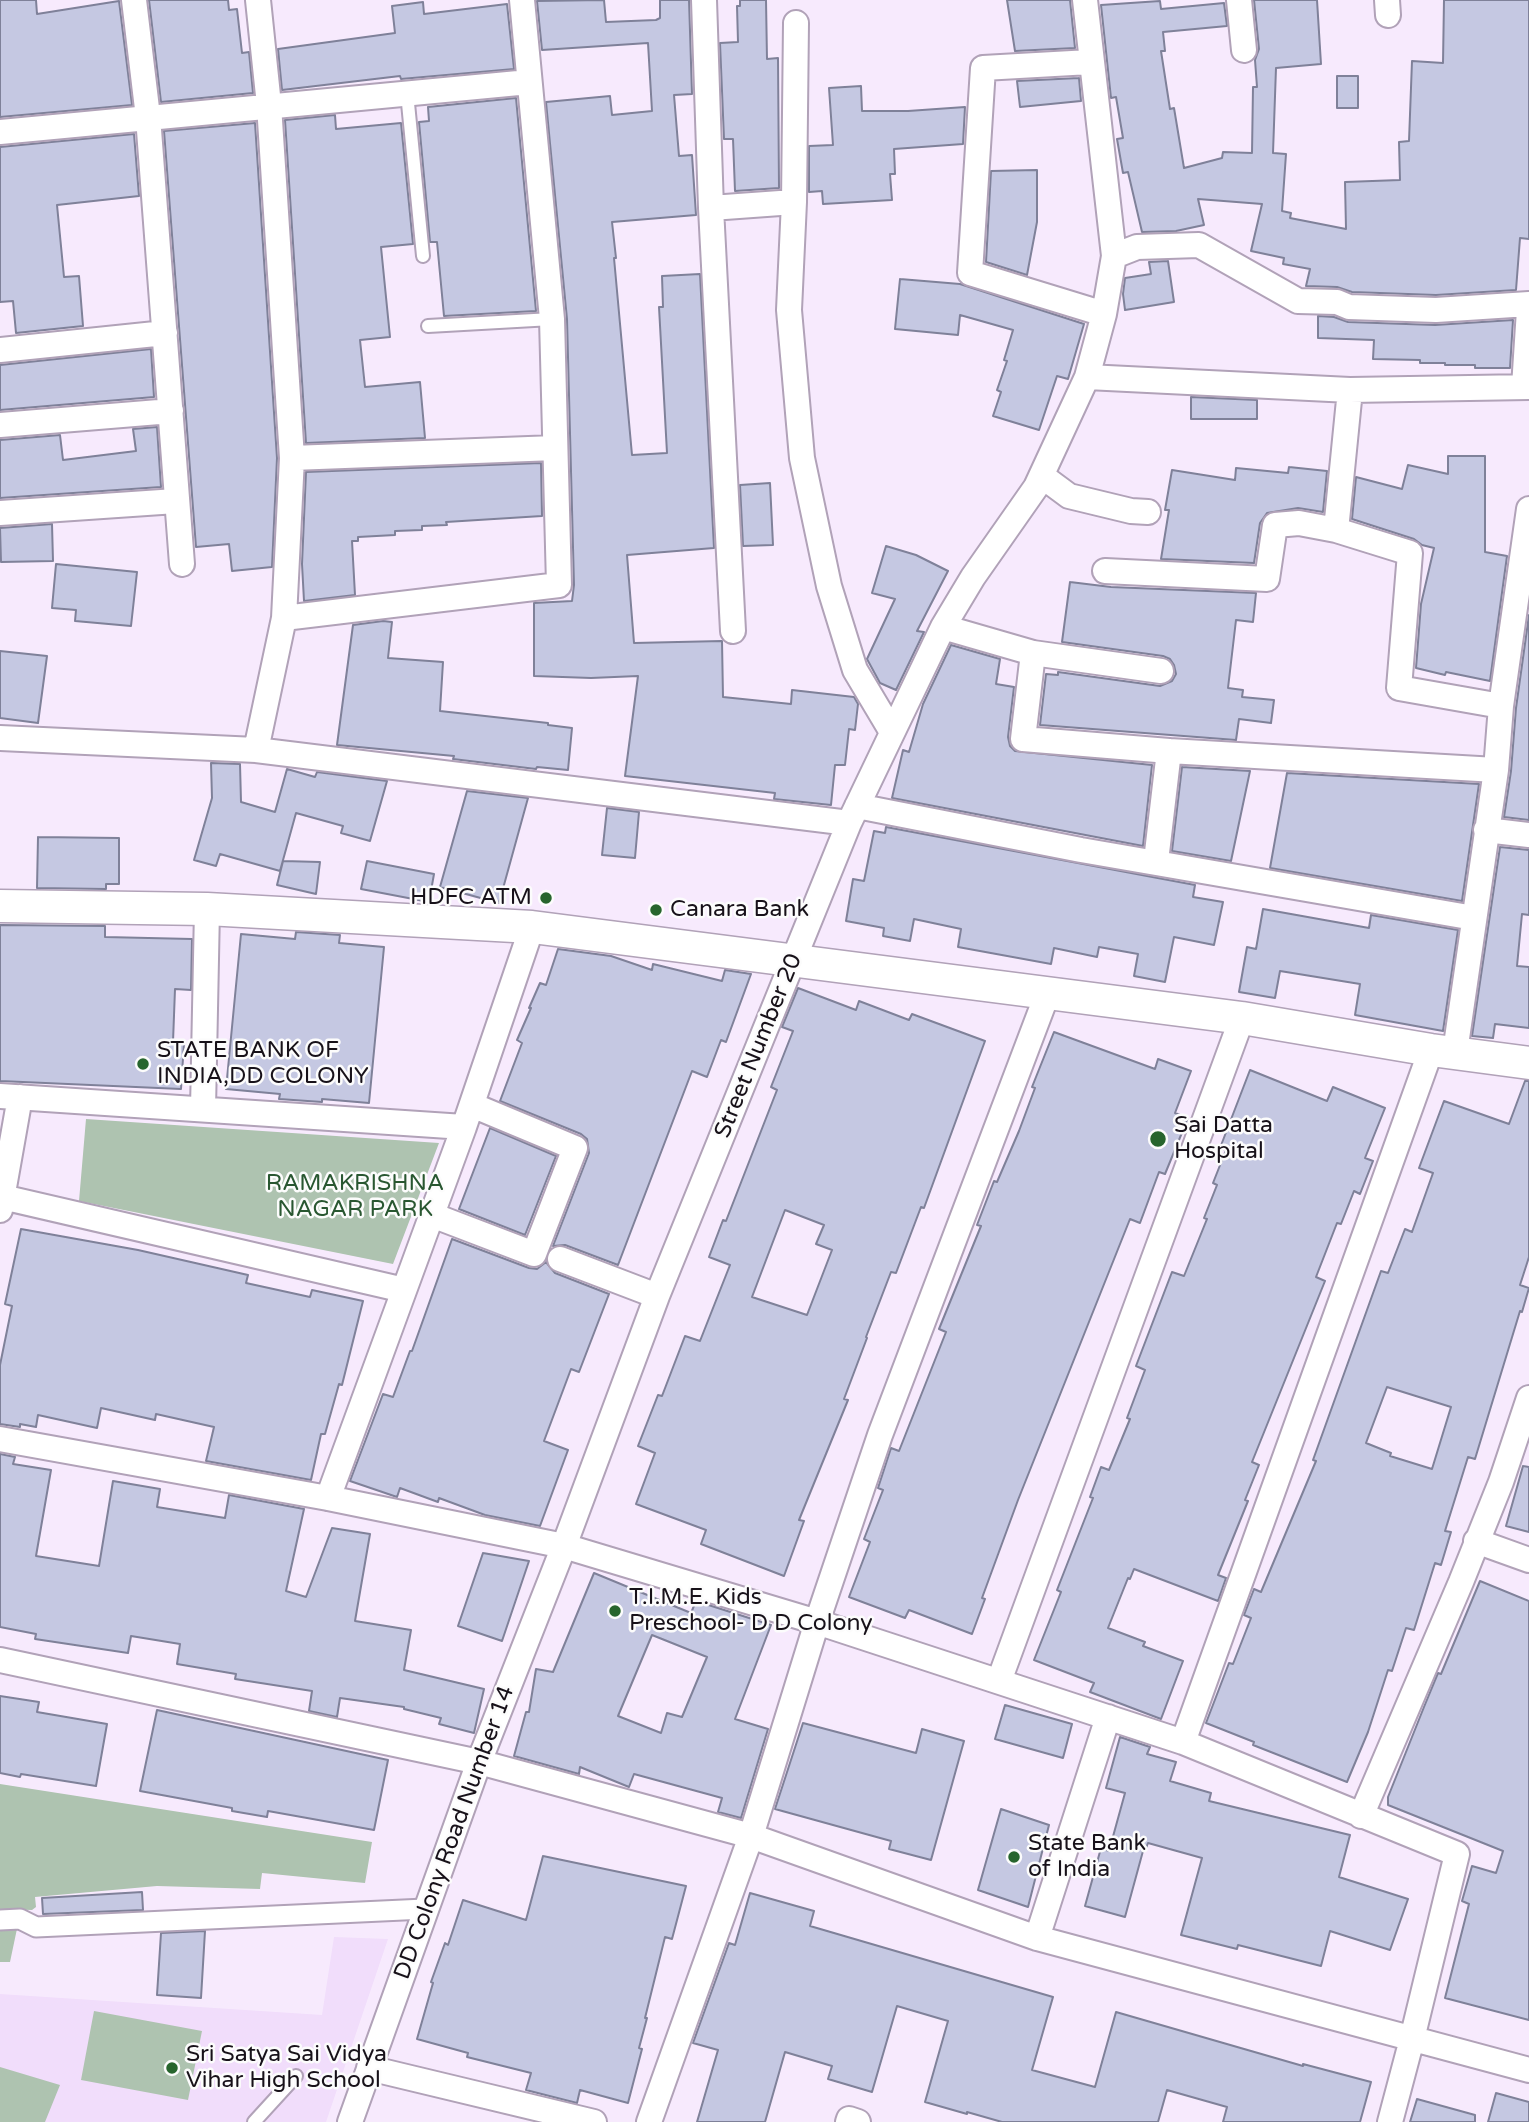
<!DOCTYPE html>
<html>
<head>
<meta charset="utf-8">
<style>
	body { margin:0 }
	canvas { display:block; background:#f7eafd }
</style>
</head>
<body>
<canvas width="1529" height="2122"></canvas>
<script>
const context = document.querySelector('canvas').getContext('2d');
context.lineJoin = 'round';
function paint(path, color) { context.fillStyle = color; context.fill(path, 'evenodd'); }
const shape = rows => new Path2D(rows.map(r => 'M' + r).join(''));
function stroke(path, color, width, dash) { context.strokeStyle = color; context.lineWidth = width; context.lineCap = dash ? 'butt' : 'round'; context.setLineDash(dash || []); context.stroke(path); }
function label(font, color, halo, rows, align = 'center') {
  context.font = font + ' "Varela Round",sans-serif'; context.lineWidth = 5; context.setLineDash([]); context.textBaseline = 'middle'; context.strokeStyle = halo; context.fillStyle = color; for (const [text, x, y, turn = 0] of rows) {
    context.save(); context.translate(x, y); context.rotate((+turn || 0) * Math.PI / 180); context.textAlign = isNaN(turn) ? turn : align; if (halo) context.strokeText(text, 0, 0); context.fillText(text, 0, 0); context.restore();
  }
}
paint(shape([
	[334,1937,388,1939,326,2122,0,2122,0,1994,322,2015]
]), '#f1ddfb');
paint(shape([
	[86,1119,439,1143,393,1264,79,1201],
	[0,1784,372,1842,365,1883,262,1873,260,1889,157,1886,35,1897,36,1907,32,1910,0,1909],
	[18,1924,10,1962,0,1962,0,1925],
	[94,2011,202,2031,188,2100,81,2080],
	[0,2067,60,2085,45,2122,0,2122]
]), '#aec3b0');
const building = shape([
	[0,0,36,0,37,14,119,1,132,105,0,117,0,0],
	[149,0,228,0,229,10,237,9,242,53,249,52,253,93,161,102,149,0],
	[604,0,606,22,656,20,660,18,660,0,689,0,692,94,674,95,679,156,692,155,696,215,612,222,616,258,614,258,632,455,667,453,659,307,663,307,662,276,700,274,714,548,627,555,634,643,722,641,723,697,791,704,792,690,854,697,858,704,855,730,849,729,845,765,835,765,831,805,774,799,775,793,625,776,638,676,591,678,534,676,534,603,572,601,574,585,567,319,546,102,610,96,612,115,652,111,648,43,542,50,537,1,604,0],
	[740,0,766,0,767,59,778,58,779,188,735,191,733,139,724,139,720,43,738,42,737,6,740,6,740,0],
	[1007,0,1070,0,1075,48,1015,51,1007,0],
	[1254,0,1317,0,1321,64,1276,68,1273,153,1286,154,1282,211,1291,213,1290,218,1346,229,1345,182,1400,180,1399,142,1409,141,1412,61,1443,63,1444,0,1529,0,1529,239,1520,238,1516,290,1436,295,1352,292,1337,287,1306,286,1310,269,1283,264,1284,258,1251,251,1262,204,1198,199,1204,225,1176,231,1142,232,1128,172,1123,173,1117,139,1123,138,1116,97,1111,98,1101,5,1160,1,1161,9,1224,3,1227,26,1163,32,1165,51,1161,51,1170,109,1174,108,1184,168,1222,158,1223,152,1252,153,1253,87,1257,87,1255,60,1259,49,1254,0],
	[423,2,424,14,507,4,514,69,401,79,400,76,282,90,278,49,395,33,392,6,423,2],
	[1337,76,1358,76,1358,108,1337,108,1337,76],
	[1079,78,1081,101,1020,107,1017,81,1079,78],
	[861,86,862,111,908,111,965,107,963,144,894,149,895,174,890,174,892,200,823,204,822,191,809,192,809,146,833,145,829,88,861,86],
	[516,98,536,311,444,316,437,242,430,242,419,122,429,121,428,107,516,98],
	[335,115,336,129,401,123,413,244,381,247,390,337,360,340,365,387,420,382,425,438,306,443,285,120,335,115],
	[255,123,277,458,272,567,232,571,229,544,196,547,164,131,255,123],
	[134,134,139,196,57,205,64,277,79,276,83,326,16,333,13,301,0,302,0,147,134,134],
	[1037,170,1037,222,1027,275,986,262,991,171,1037,170],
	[1168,261,1174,302,1125,310,1123,294,1125,278,1151,274,1149,262,1168,261],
	[900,279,960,284,1084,324,1068,379,1057,376,1039,430,993,416,1001,392,997,390,1007,361,1004,360,1013,330,960,315,958,335,895,329,900,279],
	[1318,316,1334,317,1348,322,1435,325,1513,320,1510,368,1475,368,1475,365,1445,365,1445,363,1420,363,1420,360,1373,359,1374,340,1318,338,1318,316],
	[151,349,154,397,0,410,0,365,151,349],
	[1191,397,1257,400,1257,419,1191,419,1191,397],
	[157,427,161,487,0,498,0,440,60,435,63,460,136,451,133,429,157,427],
	[1448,456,1485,456,1485,552,1507,556,1490,681,1446,672,1445,675,1416,668,1421,604,1434,548,1422,545,1414,539,1352,519,1356,477,1402,489,1408,465,1448,474,1448,456],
	[541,463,542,516,446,522,447,525,422,526,422,530,395,531,395,535,358,537,358,541,352,541,355,595,304,601,302,564,306,472,541,463],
	[1289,467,1327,471,1323,512,1298,508,1267,513,1260,523,1254,563,1161,559,1169,510,1165,510,1172,470,1235,480,1236,468,1288,473,1289,467],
	[770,483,773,545,743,546,740,485,770,483],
	[52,524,53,561,1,562,0,528,52,524],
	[886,546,916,555,948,571,917,631,924,632,896,690,880,683,867,659,895,599,872,593,886,546],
	[56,564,137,572,131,626,75,621,76,610,52,608,56,564],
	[1070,582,1111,587,1256,593,1253,622,1236,620,1228,688,1243,690,1242,697,1274,700,1271,723,1239,719,1236,740,1040,725,1046,674,1058,675,1058,672,1160,686,1172,681,1176,674,1174,665,1170,659,1163,656,1062,642,1070,582],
	[1529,615,1529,820,1504,817,1511,771,1516,708,1529,615],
	[383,621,392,622,388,658,443,662,440,711,548,723,548,725,572,728,568,770,537,767,536,769,453,759,454,756,337,745,353,625,383,621],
	[951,645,1000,659,996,684,1014,687,1008,737,1010,746,1015,751,1152,765,1143,846,892,798,903,750,909,752,923,704,951,645],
	[0,651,47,656,38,723,0,718,0,651],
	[211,763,240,764,241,802,275,812,287,769,315,777,317,772,387,781,370,841,341,833,343,826,296,813,280,871,220,854,216,866,194,860,212,798,211,763],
	[1182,767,1250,771,1231,861,1172,851,1182,767],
	[1287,773,1479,784,1462,901,1270,868,1287,773],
	[467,791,528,798,499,903,440,887,467,791],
	[607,808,639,812,635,858,602,855,607,808],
	[886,827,1195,885,1193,897,1223,902,1214,945,1174,937,1165,982,1134,976,1138,954,1099,947,1097,957,1054,948,1051,964,958,947,961,929,914,919,910,941,883,936,884,928,846,921,853,879,864,881,874,831,885,833,886,827],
	[38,837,119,838,119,884,106,884,106,889,37,888,38,837],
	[1500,847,1529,850,1529,915,1522,914,1517,966,1529,967,1529,1028,1495,1024,1493,1038,1472,1036,1500,847],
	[283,861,320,862,316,894,277,885,283,861],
	[367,861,434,874,429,902,361,889,367,861],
	[1263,909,1369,928,1371,915,1458,930,1443,1031,1355,1015,1360,984,1280,971,1275,998,1239,992,1247,947,1256,949,1263,909],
	[0,925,105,926,105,937,192,939,191,990,175,989,173,1042,184,1043,181,1089,0,1081,0,925],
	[296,932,340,935,339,943,384,947,369,1103,322,1099,322,1102,279,1099,280,1094,226,1089,241,934,295,939,296,932],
	[558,949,611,956,652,970,653,964,722,981,725,970,751,974,726,1042,721,1040,707,1077,692,1071,618,1265,565,1245,553,1246,589,1153,587,1139,581,1134,500,1101,522,1043,517,1040,531,1008,529,1008,540,983,546,985,558,949],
	[798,988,856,1010,859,1001,909,1020,912,1014,985,1041,924,1208,921,1207,896,1273,891,1272,866,1337,867,1338,844,1399,848,1400,799,1520,804,1521,784,1576,701,1544,706,1530,636,1504,655,1453,638,1446,658,1395,662,1396,685,1336,700,1341,730,1265,709,1257,723,1220,726,1221,777,1090,771,1087,793,1031,782,1027,798,988],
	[785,1210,824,1225,816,1244,832,1250,807,1315,752,1297,785,1210],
	[1054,1032,1155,1069,1158,1059,1191,1071,1175,1113,1188,1118,1165,1174,1159,1172,1140,1223,1130,1219,1018,1500,982,1598,985,1599,972,1634,909,1610,905,1618,849,1597,870,1542,864,1539,883,1490,878,1488,891,1448,899,1451,946,1332,939,1329,981,1226,977,1225,994,1181,997,1182,1019,1131,1035,1088,1032,1087,1054,1032],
	[1250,1070,1327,1101,1333,1087,1385,1108,1365,1158,1373,1161,1360,1194,1354,1191,1341,1224,1337,1223,1316,1277,1325,1281,1252,1462,1259,1465,1245,1500,1248,1501,1218,1575,1226,1578,1218,1601,1134,1569,1130,1579,1128,1578,1108,1628,1145,1642,1143,1646,1183,1661,1161,1719,1090,1692,1094,1683,1034,1660,1061,1592,1057,1590,1093,1498,1090,1497,1101,1467,1109,1470,1130,1419,1127,1418,1145,1370,1136,1366,1172,1272,1184,1276,1207,1219,1204,1218,1217,1185,1213,1183,1226,1150,1220,1148,1250,1070],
	[1525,1081,1529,1081,1529,1257,1520,1285,1529,1288,1522,1312,1520,1311,1475,1459,1468,1457,1445,1531,1451,1532,1441,1565,1435,1563,1414,1630,1406,1628,1392,1671,1388,1670,1368,1732,1347,1782,1253,1745,1254,1742,1206,1723,1229,1663,1233,1664,1251,1618,1244,1615,1254,1589,1261,1592,1316,1461,1313,1460,1381,1271,1388,1273,1405,1229,1412,1232,1433,1173,1419,1168,1444,1101,1509,1124,1525,1081],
	[1387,1387,1451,1407,1432,1469,1390,1456,1391,1453,1366,1443,1387,1387],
	[490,1128,556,1156,525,1235,459,1209,490,1128],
	[21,1229,138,1250,248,1275,246,1283,310,1297,312,1290,363,1301,342,1385,339,1384,325,1434,321,1434,311,1480,206,1461,214,1427,156,1414,155,1420,101,1408,97,1428,38,1415,36,1427,20,1424,20,1427,0,1424,0,1365,12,1306,5,1304,21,1229],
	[452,1239,529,1268,537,1269,546,1262,555,1273,609,1294,579,1372,571,1369,544,1441,568,1450,540,1526,485,1515,439,1498,438,1502,400,1488,397,1497,350,1481,383,1394,393,1397,410,1351,412,1351,452,1239],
	[0,1454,15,1457,13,1464,51,1470,36,1556,99,1566,113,1481,160,1489,157,1507,225,1518,229,1495,304,1509,286,1591,306,1597,332,1528,370,1534,355,1621,411,1630,404,1670,484,1689,474,1733,439,1724,441,1718,404,1709,404,1707,340,1698,337,1717,309,1711,312,1691,235,1679,236,1674,177,1664,180,1644,131,1636,128,1653,35,1639,36,1634,0,1627,0,1454],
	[1523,1466,1529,1467,1529,1532,1506,1526,1523,1466],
	[483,1553,529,1561,502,1641,458,1626,483,1553],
	[594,1573,691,1613,696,1601,771,1625,735,1719,768,1729,741,1818,718,1812,722,1798,634,1774,629,1787,580,1767,579,1774,514,1756,526,1712,529,1712,536,1669,553,1672,594,1573],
	[652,1635,707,1657,682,1717,667,1713,661,1733,618,1716,652,1635],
	[1480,1581,1529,1601,1529,2020,1445,1998,1469,1904,1462,1901,1472,1866,1496,1873,1503,1851,1388,1805,1388,1797,1424,1707,1438,1673,1441,1674,1480,1581],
	[0,1696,39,1702,37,1712,107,1724,96,1786,21,1774,20,1777,0,1773,0,1696],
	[1005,1705,1072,1724,1063,1758,995,1739,1005,1705],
	[157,1710,388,1760,374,1830,268,1811,267,1817,232,1811,232,1808,140,1791,157,1710],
	[803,1723,916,1753,922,1729,964,1741,931,1860,889,1849,891,1841,775,1809,803,1723],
	[1120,1737,1150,1747,1147,1754,1176,1762,1170,1781,1211,1793,1209,1801,1350,1835,1339,1877,1408,1899,1390,1950,1330,1931,1321,1966,1238,1945,1237,1949,1181,1935,1202,1858,1148,1843,1145,1851,1143,1851,1125,1917,1085,1906,1101,1848,1109,1851,1125,1793,1106,1788,1120,1737],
	[1001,1809,1049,1825,1028,1907,978,1890,1001,1809],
	[543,1856,686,1886,672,1939,665,1937,645,2018,647,2018,639,2048,642,2049,628,2103,580,2090,577,2103,526,2090,531,2073,467,2057,468,2053,417,2039,433,1983,431,1982,445,1943,448,1945,463,1900,526,1920,543,1856],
	[142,1892,143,1910,43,1914,42,1898,142,1892],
	[750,1893,814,1911,810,1926,1053,1997,1032,2070,1095,2087,1116,2012,1303,2066,1303,2064,1371,2082,1360,2122,1223,2122,1227,2107,1167,2090,1158,2122,1002,2122,967,2112,967,2114,925,2102,948,2021,897,2006,872,2092,828,2079,832,2066,785,2052,765,2122,697,2122,718,2050,693,2043,729,1943,735,1945,750,1893],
	[205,1931,201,1998,157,1995,161,1933,205,1931],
	[1496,2093,1529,2102,1529,2122,1488,2122,1496,2093],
	[1417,2099,1475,2115,1475,2122,1410,2122,1417,2099]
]);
paint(building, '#c5c8e2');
stroke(building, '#7f8199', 2);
const service = shape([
	[407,93,423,256],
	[428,326,552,319],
	[254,2122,296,2076]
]);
const pedestrian = shape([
	[0,1920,20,1919,36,1927,425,1909]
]);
const minor = shape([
	[134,0,148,117,182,564],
	[704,0,711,208,733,631],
	[1239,0,1244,50],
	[1387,0,1388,15],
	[796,23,794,202,789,310,802,458,829,586,855,670,892,732],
	[1090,62,983,68,970,273,1104,314],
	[0,132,529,82],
	[711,208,794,202],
	[1114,256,1137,247,1199,245,1298,301,1337,302,1349,307,1436,310,1529,304],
	[0,350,165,333],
	[1087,377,1350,390,1529,387],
	[1524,387,1529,310],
	[0,425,171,411],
	[292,458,555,448],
	[1042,476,1069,496,1131,511,1148,512],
	[0,513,176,501],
	[1336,530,1350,390],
	[1105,571,1267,579,1275,525,1299,523,1336,530,1410,553,1399,688,1501,706],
	[284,618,559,585,552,319,522,0],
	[943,627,1033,653,1161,671],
	[1033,653,1023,739,1169,751,1496,770],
	[0,738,256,750,849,823],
	[256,750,284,618,292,458,269,105,258,0],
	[857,806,1081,850,1474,918],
	[1486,830,1529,835],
	[1156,861,1169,751],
	[1455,1052,1496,770,1501,706,1529,509],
	[0,1096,464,1127],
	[203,1109,207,909],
	[2,1197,404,1290],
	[0,1210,20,1097],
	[432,1215,534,1254,575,1148,472,1105],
	[560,1259,657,1296],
	[0,1439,328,1498,564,1546,817,1622,1183,1742,1457,1854,1412,2039,1390,2122],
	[328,1498,464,1127,532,927],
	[1476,1541,1529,1560],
	[0,1660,479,1762,751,1836,1037,1938,1529,2070],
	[999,1681,1242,1018],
	[1183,1742,1431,1050],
	[1361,1816,1461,1582,1501,1482,1529,1398],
	[1037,1938,1108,1717],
	[369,2068,594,2122],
	[350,2122,479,1762,564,1546,657,1296,849,823,943,627,973,577,1036,487,1087,377,1104,314,1114,256,1085,0],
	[649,2122,751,1836,817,1622,880,1435,1048,992],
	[848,2122,849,2119,858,2122]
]);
const tertiary = shape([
	[0,906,207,909,532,927,1242,1018,1431,1050,1529,1063]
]);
stroke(service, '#b1a2b8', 16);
stroke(pedestrian, '#b1a2b8', 23);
stroke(minor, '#b1a2b8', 28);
stroke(tertiary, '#b1a2b8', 35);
stroke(service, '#fff', 12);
stroke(pedestrian, '#fff', 19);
stroke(minor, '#fff', 24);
stroke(tertiary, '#fff', 32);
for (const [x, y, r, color] of [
	[546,898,7,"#27652d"],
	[656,910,7,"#27652d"],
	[143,1064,7,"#27652d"],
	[1158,1139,9,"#27652d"],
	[615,1611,7,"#27652d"],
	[1014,1857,7,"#27652d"],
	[172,2068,7,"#27652d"]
]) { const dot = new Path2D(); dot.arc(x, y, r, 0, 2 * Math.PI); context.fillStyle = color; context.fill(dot); stroke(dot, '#fcfcfc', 2.5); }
label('23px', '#171119', '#fcfcfc', [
	["HDFC ATM",532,898,"right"],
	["Canara Bank",670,910],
	["STATE BANK OF",157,1051],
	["INDIA,DD COLONY",157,1077],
	["Sai Datta",1174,1126],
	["Hospital",1174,1152],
	["T.I.M.E. Kids",629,1598],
	["Preschool- D D Colony",629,1624],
	["State Bank",1028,1844],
	["of India",1028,1870],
	["Sri Satya Sai Vidya",186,2055],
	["Vihar High School",186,2081]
], 'left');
label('23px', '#171119', '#fcfcfc', [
	["Street Number 20",759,1046,-68],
	["DD Colony Road Number 14",455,1833,-70]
]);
label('23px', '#295731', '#fcfcfc', [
	["RAMAKRISHNA",355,1184],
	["NAGAR PARK",355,1210]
]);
</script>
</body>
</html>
